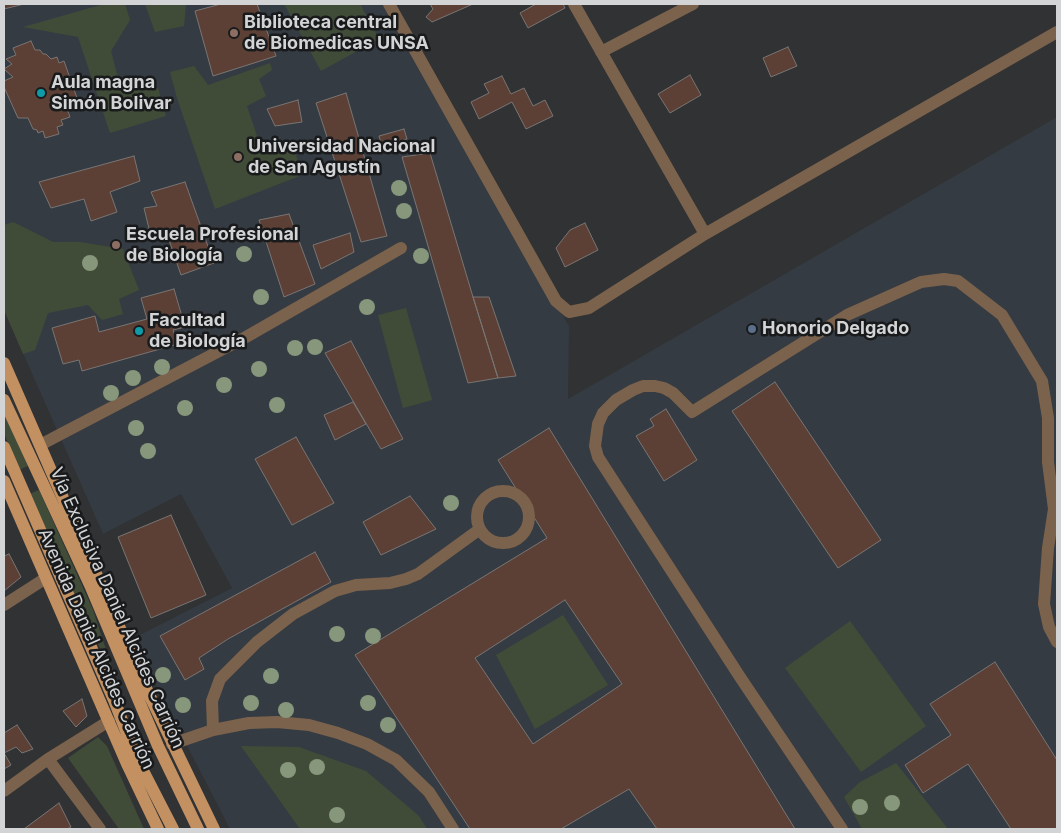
<!DOCTYPE html>
<html>
<head>
<meta charset="utf-8">
<style>
	body { margin:0 }
	#map { position:relative; width:1061px; height:833px; overflow:hidden; background:#303234; font-family:Inter,sans-serif }
	canvas { display:block }
	.frame { position:absolute; inset:0; border:5px solid #d3d4d6; pointer-events:none }
</style>
</head>
<body>
<div id="map">
<canvas width="1061" height="833"></canvas>
<div class="frame"></div>
</div>
<script>
const context = document.querySelector('canvas').getContext('2d');
context.lineJoin = 'round';
function paint(path, color) { context.fillStyle = color; context.fill(path, 'evenodd'); }
const shape = rows => new Path2D(rows.map(r => 'M' + r).join(''));
function stroke(path, color, width, dash) { context.strokeStyle = color; context.lineWidth = width; context.lineCap = dash ? 'butt' : 'round'; context.setLineDash(dash || []); context.stroke(path); }
function label(font, color, halo, rows, align = 'center') {
  context.font = font + ' Inter,sans-serif'; context.lineWidth = 5; context.setLineDash([]); context.textBaseline = 'middle'; context.strokeStyle = halo; context.fillStyle = color; for (const [text, x, y, turn = 0] of rows) {
    context.save(); context.translate(x, y); context.rotate((+turn || 0) * Math.PI / 180); context.textAlign = isNaN(turn) ? turn : align; if (halo) context.strokeText(text, 0, 0); context.fillText(text, 0, 0); context.restore();
  }
}
paint(shape([
	[4,4,385,4,569,326,568,399,1057,117,1057,829,230,829,132,639,232,588,181,494,103,534,4,310]
]), '#353b42');
paint(shape([
	[104,4,125,4,130,20,111,51,117,74,135,87,158,88,166,116,110,133,78,37,23,27],
	[145,4,190,4,186,5,184,26,155,32],
	[284,4,360,4,379,39,321,71],
	[270,63,272,70,259,79,266,96,247,106,259,142,292,141,302,175,215,209,177,98,170,72,194,66,208,85],
	[13,222,53,242,80,242,123,249,139,290,119,299,123,314,102,320,88,305,48,313,35,350,23,354,4,310,4,225],
	[406,308,432,400,403,408,378,315],
	[4,413,28,466,19,470,4,433],
	[39,490,93,610,114,674,84,618,29,494],
	[563,615,608,685,535,729,496,655],
	[850,621,926,726,861,772,785,668],
	[98,737,107,746,144,829,119,829,68,758],
	[241,746,299,747,366,771,419,816,427,829,300,829],
	[896,763,948,829,862,829,844,797,860,782]
]), '#414c38');
const building = shape([
	[4,4,24,4,4,9,4,4],
	[221,4,257,4,276,56,213,76,195,11,221,4],
	[430,4,473,4,432,22,426,17,433,9,430,4],
	[536,4,563,4,565,8,528,28,520,13,536,4],
	[31,41,35,50,40,50,43,54,46,54,51,59,57,57,59,63,64,61,77,98,73,102,74,106,67,109,70,117,61,120,63,125,57,127,59,134,45,138,43,131,38,133,37,130,33,129,28,118,18,118,4,87,4,81,13,77,4,69,12,64,6,59,16,55,13,48,31,41],
	[788,47,797,66,771,77,763,58,788,47],
	[690,75,701,95,670,113,658,94,690,75],
	[502,76,511,94,524,88,533,106,545,100,553,116,526,129,512,102,479,119,471,102,489,93,484,84,502,76],
	[346,93,387,236,361,242,316,103,346,93],
	[298,100,302,122,275,126,267,109,298,100],
	[404,129,407,139,382,146,379,136,404,129],
	[430,153,473,297,498,378,468,383,402,157,430,153],
	[134,156,140,181,110,192,117,212,91,221,84,199,51,208,39,182,134,156],
	[185,182,214,263,181,275,168,237,152,241,144,208,157,206,151,192,185,182],
	[289,214,315,284,284,297,259,220,289,214],
	[585,223,598,250,565,267,556,248,570,230,585,223],
	[350,233,354,252,321,269,313,245,350,233],
	[174,289,185,327,173,330,178,344,82,371,79,360,63,364,52,328,95,316,99,332,147,319,141,298,174,289],
	[473,297,489,297,516,376,498,378,473,297],
	[351,341,403,439,381,449,325,353,351,341],
	[775,382,881,540,838,568,732,411,775,382],
	[353,402,366,424,335,440,324,415,353,402],
	[666,409,697,460,664,481,636,436,654,426,650,419,666,409],
	[549,428,795,829,657,829,629,789,561,829,470,829,355,655,547,538,498,460,549,428],
	[565,600,622,684,533,744,475,658,565,600],
	[296,437,334,503,292,525,255,459,296,437],
	[410,496,436,529,381,555,363,522,410,496],
	[171,515,206,595,151,618,118,537,171,515],
	[315,552,331,582,228,639,199,658,204,669,185,680,160,636,315,552],
	[9,554,21,577,4,591,4,556,9,554],
	[995,662,1057,760,1057,829,1011,829,968,764,923,793,905,765,951,735,930,704,995,662],
	[82,699,87,716,76,727,63,711,82,699],
	[17,725,33,749,22,753,16,747,4,753,4,733,17,725],
	[4,753,11,765,4,769,4,753],
	[59,803,71,827,67,829,24,829,59,803]
]);
paint(building, '#5c4036');
stroke(building, '#787574', 1);
stroke(shape([
	[389,4,556,301,569,312,589,308,705,234,1057,32],
	[574,4,705,234],
	[601,52,693,4],
	[40,445,246,337,401,248],
	'477 517a26 26 0 1 1 52 0a26 26 0 1 1-52 0Z',
	[4,605,46,578],
	[213,730,212,701,220,679,257,642,293,614,335,591,356,585,390,583,406,579,418,574,480,529],
	[172,744,213,730,249,723,277,722,309,725,338,733,367,744,396,760,429,792,453,829],
	[48,759,100,829],
	[4,791,48,759,109,721],
	[842,829,740,677,598,457,595,446,598,424,603,413,616,400,633,390,643,386,655,386,664,388,673,393,692,412,847,315,921,282,944,279,958,281,1002,315,1042,381,1048,418,1048,462,1054,509,1048,548,1044,604,1049,627,1057,642]
]), '#7b624c', 12);
stroke(shape([
	[4,363,145,686,214,829],
	[4,400,90,585,158,746,198,829],
	[4,447,114,700,137,759,173,829],
	[4,481,128,766,158,829]
]), '#c39062', 12);
context.fillStyle = '#87977c';
for (const [x, y] of [
	[399,188],
	[404,211],
	[244,254],
	[421,256],
	[90,263],
	[261,297],
	[367,307],
	[315,347],
	[295,348],
	[162,367],
	[259,369],
	[133,378],
	[224,385],
	[111,393],
	[277,405],
	[185,408],
	[136,428],
	[148,451],
	[451,503],
	[337,634],
	[373,636],
	[163,675],
	[271,676],
	[251,703],
	[368,703],
	[183,705],
	[286,710],
	[388,725],
	[317,767],
	[288,770],
	[892,803],
	[860,807],
	[337,815]
]) { context.beginPath(); context.arc(x, y, 8, 0, 2 * Math.PI); context.fill(); }
for (const [x, y, r, color] of [
	[234,33,5,"#8d6e63"],
	[41,93,5,"#0f9aa8"],
	[238,157,5,"#8d6e63"],
	[116,245,5,"#8d6e63"],
	[752,329,5,"#5c6f8a"],
	[139,331,5,"#0f9aa8"]
]) { const dot = new Path2D(); dot.arc(x, y, r, 0, 2 * Math.PI); context.fillStyle = color; context.fill(dot); stroke(dot, '#191a1b', 2); }
label('bold 18px', '#d3d4d6', '#191a1b', [
	["Biblioteca central",244,23],
	["de Biomedicas UNSA",244,44],
	["Aula magna",51,83],
	["Simón Bolivar",51,104],
	["Universidad Nacional",248,147],
	["de San Agustín",248,168],
	["Escuela Profesional",126,235],
	["de Biología",126,256],
	["Facultad",149,321],
	["de Biología",149,342],
	["Honorio Delgado",762,329]
], 'left');
label('18px', '#d3d4d6', '#191a1b', [
	["Vía Exclusiva Daniel Alcides Carrión",117,608,66],
	["Avenida Daniel Alcides Carrión",96,649,66]
]);
</script>
</body>
</html>
